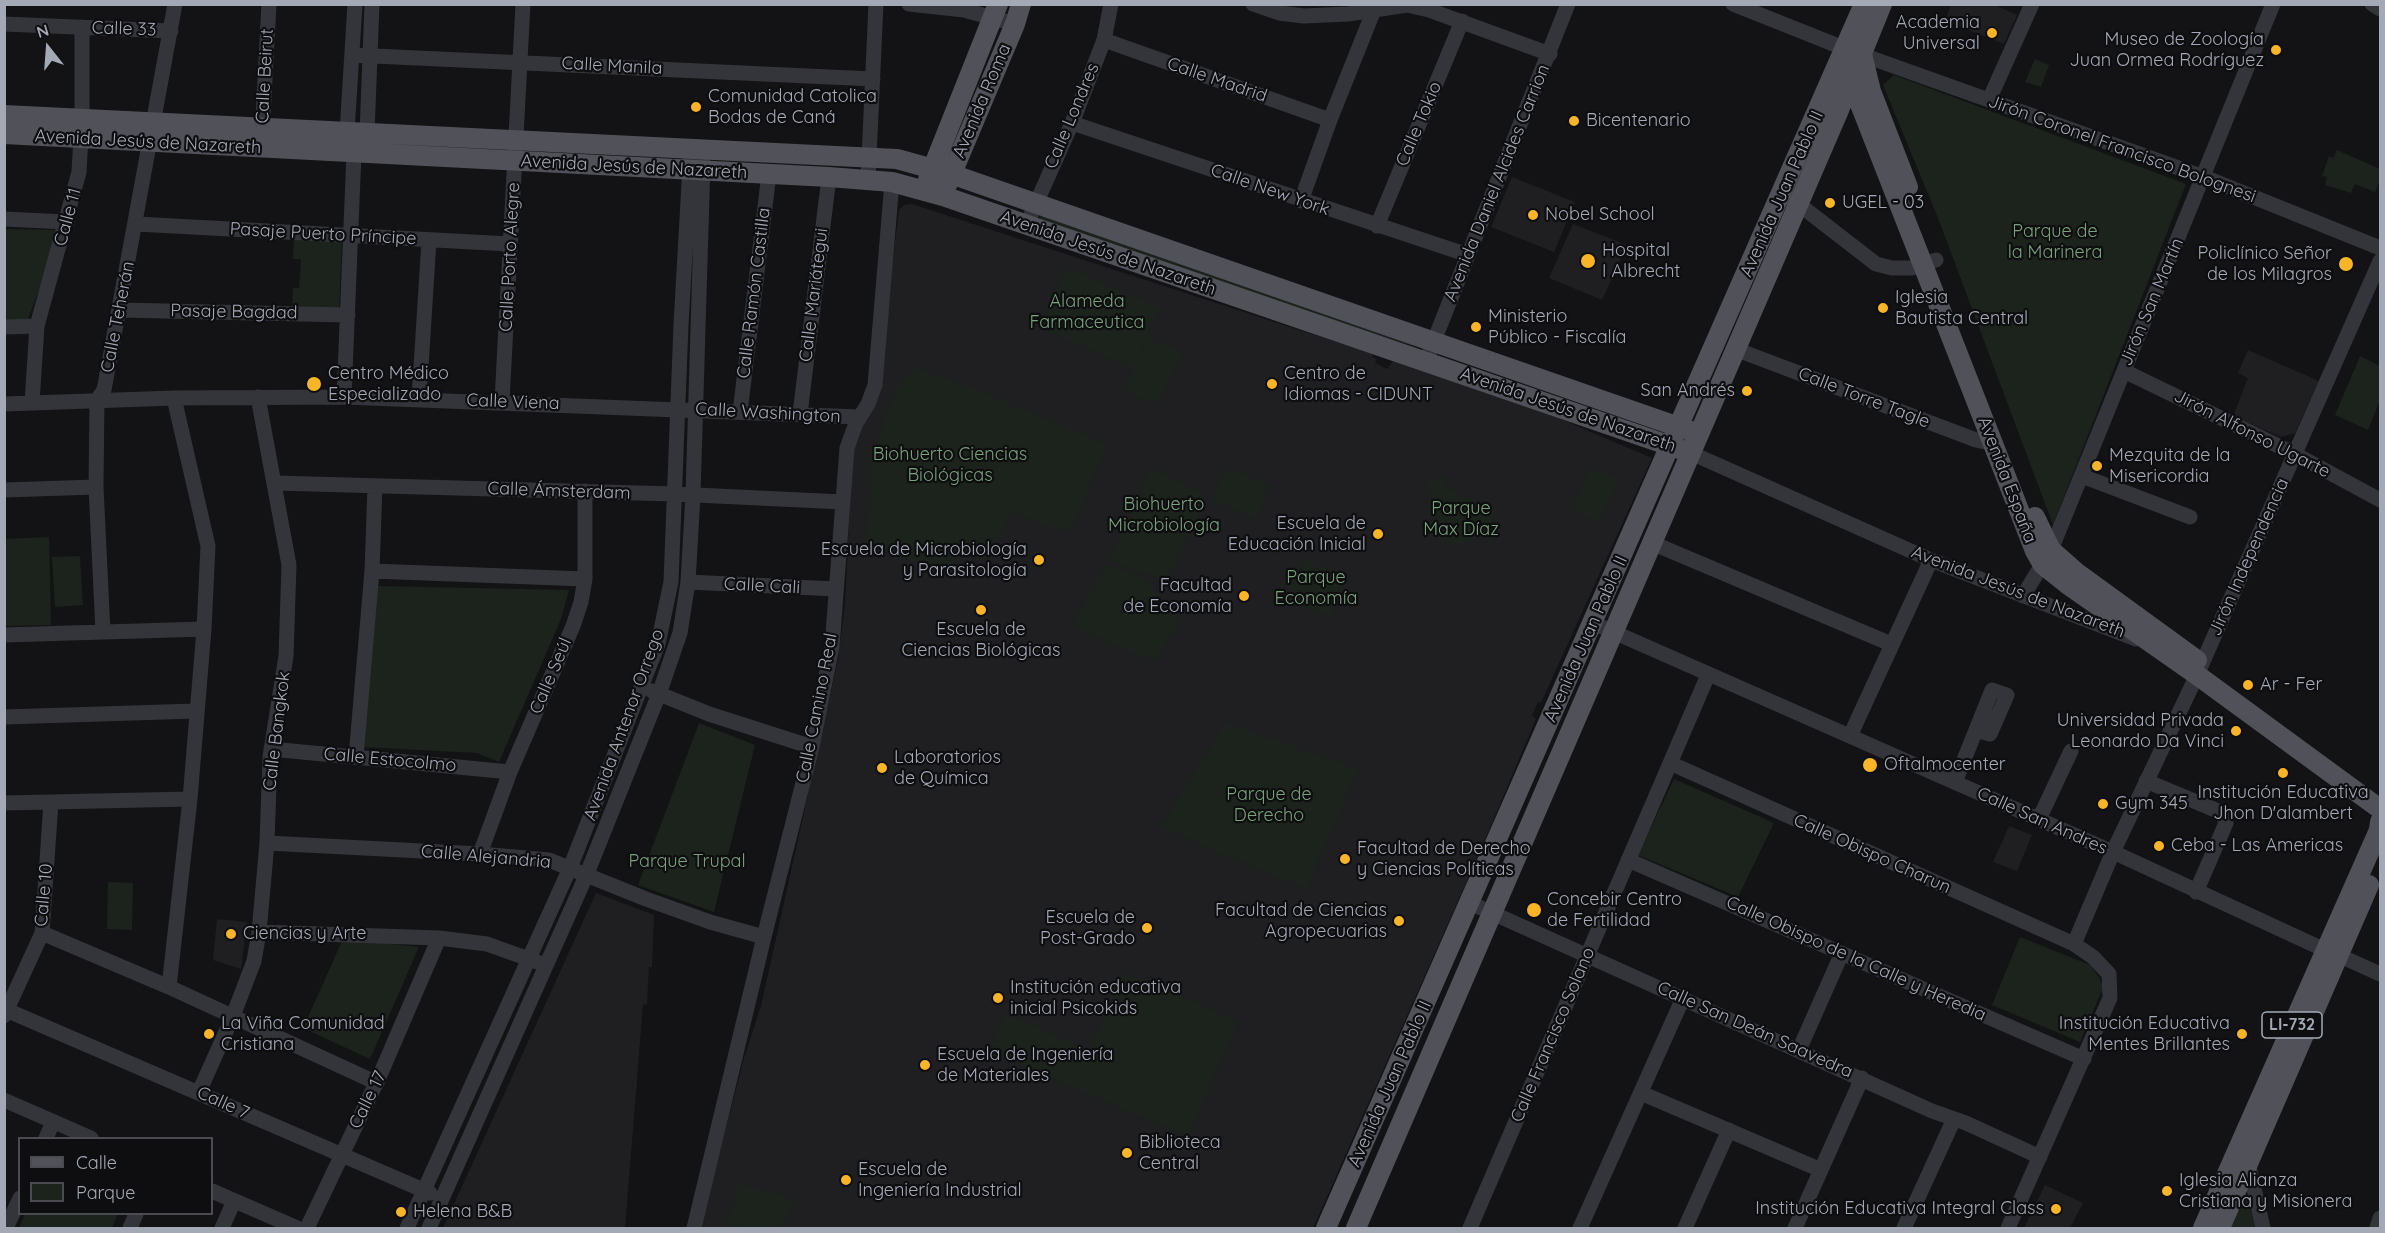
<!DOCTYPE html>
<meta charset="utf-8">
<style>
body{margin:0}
#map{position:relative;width:2385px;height:1233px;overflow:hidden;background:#131315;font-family:Quicksand,sans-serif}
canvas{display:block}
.frame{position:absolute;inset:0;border:6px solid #a4a9b6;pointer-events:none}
.legend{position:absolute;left:18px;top:1137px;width:195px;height:78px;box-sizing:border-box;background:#0e0e10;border:2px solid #4a4c52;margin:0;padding:8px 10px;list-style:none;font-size:18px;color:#a4a9b6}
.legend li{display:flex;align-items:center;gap:12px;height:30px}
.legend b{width:30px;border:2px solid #4a4c52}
.north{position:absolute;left:18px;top:18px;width:60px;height:60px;-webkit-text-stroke:4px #0e0e10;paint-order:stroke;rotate:343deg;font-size:16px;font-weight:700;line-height:24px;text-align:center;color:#a4a9b6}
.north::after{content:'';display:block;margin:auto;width:21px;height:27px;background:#a4a9b6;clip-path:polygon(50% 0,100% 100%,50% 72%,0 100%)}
</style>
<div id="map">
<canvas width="2385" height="1233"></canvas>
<div class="frame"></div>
<ul class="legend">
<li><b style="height:8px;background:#505159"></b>Calle</li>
<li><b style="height:16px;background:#1b231c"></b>Parque</li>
</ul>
<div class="north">N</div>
</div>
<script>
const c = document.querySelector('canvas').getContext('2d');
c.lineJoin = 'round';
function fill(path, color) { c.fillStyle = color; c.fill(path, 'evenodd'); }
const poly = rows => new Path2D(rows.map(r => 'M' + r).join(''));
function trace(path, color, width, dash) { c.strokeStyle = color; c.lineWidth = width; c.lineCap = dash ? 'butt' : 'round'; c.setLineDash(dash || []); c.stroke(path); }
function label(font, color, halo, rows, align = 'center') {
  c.font = font + ' Quicksand,sans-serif'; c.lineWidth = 4.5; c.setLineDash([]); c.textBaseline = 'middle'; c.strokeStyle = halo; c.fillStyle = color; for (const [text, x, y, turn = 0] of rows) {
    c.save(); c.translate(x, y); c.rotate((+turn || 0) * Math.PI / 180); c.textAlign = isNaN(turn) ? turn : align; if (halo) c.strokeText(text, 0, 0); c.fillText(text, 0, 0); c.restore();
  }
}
fill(poly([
 [1951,5,1995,5,2017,15,2004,44,1945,21],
 [1512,177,1575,202,1554,252,1491,227],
 [912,204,1373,354,1372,357,1377,359,1375,363,1387,369,1393,361,1556,417,1652,458,1541,703,1538,702,1532,716,1536,719,1481,849,1313,1228,700,1228,744,1058,761,1006,838,660,845,604,853,438,876,397,899,210,904,205],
 [1573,224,1627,245,1602,300,1549,278],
 [2248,350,2319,381,2295,433,2281,437,2233,416,2248,378,2238,373],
 [2009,826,2032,835,2017,871,1993,862],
 [596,893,654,915,652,967,649,967,647,1005,643,1004,625,1228,443,1228],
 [217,919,247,922,241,969,213,960],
 [2045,1185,2083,1203,2070,1228,2024,1228]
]), '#1f1f22');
fill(poly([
 [2035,59,2049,65,2041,87,2025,82],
 [1894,75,2186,184,2053,525,1938,218,1883,85],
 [2337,150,2380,169,2380,179,2375,192,2355,184,2351,193,2325,185,2327,177,2322,176,2329,156,2333,158],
 [1041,215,1416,337,1413,346,1038,225],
 [5,229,61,230,28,319,5,320],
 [294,239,342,241,339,310,292,308,293,288,299,288,301,259,293,259],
 [1067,268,1159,308,1133,367,1041,328],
 [1148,337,1182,352,1157,404,1125,390],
 [2360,356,2380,366,2380,400,2368,430,2335,415],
 [915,368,985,393,1107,445,1070,533,1011,512,985,561,961,552,946,573,867,545,874,450,896,390],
 [1226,467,1269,484,1256,519,1213,500],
 [1151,468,1207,497,1167,581,1110,560],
 [1591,468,1618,479,1600,521,1573,509],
 [1440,475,1447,478,1443,488,1495,509,1489,547,1486,536,1451,546,1442,537,1428,485,1429,478,1438,482],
 [49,537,51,625,5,626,5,539],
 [80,556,83,605,55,607,52,557],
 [1304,559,1346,578,1331,617,1285,598],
 [1106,564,1146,578,1161,600,1180,620,1155,662,1073,626],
 [377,586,569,590,561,619,499,762,477,753,362,747],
 [699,723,755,745,714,912,638,885],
 [1226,723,1358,769,1306,889,1161,827],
 [1674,779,1774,823,1738,897,1638,855],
 [108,882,133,883,132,930,107,929],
 [2020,937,2090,965,2099,977,2103,988,2080,1042,1992,1005],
 [343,939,419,947,370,1059,303,1028],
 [1124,973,1238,1021,1188,1136,990,1052,1006,1015,1090,1051],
 [740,1184,796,1200,781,1228,741,1228,727,1224],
 [2247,1194,2255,1228,2230,1228,2244,1195],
 [25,1214,118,1214,112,1228,19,1228]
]), '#1b231c');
trace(poly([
 [909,4,964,10,1015,24],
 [1253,4,1279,13,1304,16,1348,14,1407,5,1429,10,1550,54],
 [1733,4,1846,49,2204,177,2380,248],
 [2372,4,2380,9],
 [4,24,171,31],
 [1104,40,1330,120],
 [352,55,873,79],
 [1989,100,2032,4],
 [1072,123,1468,255],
 [262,136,269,4],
 [362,140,367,133,372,4],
 [868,179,876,4],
 [1783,192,1876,264,1892,268,1912,268,1936,260],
 [1301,201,1330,120,1374,10],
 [4,219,67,222],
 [136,224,510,244],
 [1026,226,1072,123,1104,40,1111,4],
 [1377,226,1462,21],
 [119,310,348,315],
 [4,327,37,326],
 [1735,349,1976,440,1994,444],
 [1426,361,1568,4],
 [2124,371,2295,454,2380,500],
 [344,397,354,153,347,132,355,4],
 [419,399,429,240],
 [502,401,523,4],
 [32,403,37,326,79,172,82,119,82,27],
 [4,404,174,398,344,397,859,417],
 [740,412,769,174],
 [800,414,829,177],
 [1691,453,1931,560,2136,639],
 [2082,476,2190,517],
 [275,483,675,494,843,502],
 [4,490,96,487],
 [1652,543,1891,644],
 [372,571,585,579],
 [688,582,836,589],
 [2023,596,2051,550,2273,4],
 [1593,623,2113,852,2325,950],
 [103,632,96,487,97,400,104,390,175,4],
 [4,635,204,629],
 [652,691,709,714,812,747],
 [4,717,196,711],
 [1850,736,1931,560],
 [271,749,510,772],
 [356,757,372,571,375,486],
 [1670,763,2074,944,2093,957,2109,974,2110,998,2008,1228],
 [2146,781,2218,811,2223,816,2226,823,2196,892],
 [1955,782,1976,730,1992,690,2007,695,1990,734,1976,730],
 [4,803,190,799],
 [2039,819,2071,751],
 [267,843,480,854,549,860,646,899,710,922,764,937],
 [480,854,510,772,573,626,581,602,585,579,585,491],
 [1628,860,2084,1059],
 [1470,903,1932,1111,1966,1123,2040,1157],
 [259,932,439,938,487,944,540,963],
 [42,933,169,987,377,1083],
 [2074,944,2113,852,2197,675,2380,261],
 [2338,955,2380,974],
 [169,987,190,799,204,629,208,546,174,398],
 [4,1009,430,1193],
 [4,1016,42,933,51,802],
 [1799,1050,1842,953],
 [199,1092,233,1016,254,961,259,932,267,843,270,757,286,656,289,565,258,397],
 [1641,1093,1821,1170],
 [4,1100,91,1138],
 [46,1138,53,1122],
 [2248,1162,2263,1228],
 [212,1191,297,1228],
 [6,1228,20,1198],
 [130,1228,136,1214],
 [222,1228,234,1201],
 [307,1228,380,1075,439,938],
 [407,1228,570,868,658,644,671,582,681,325,691,148],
 [429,1228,586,876,659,694,680,633,688,582,693,495,703,162],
 [694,1228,764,937,812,747,832,647,847,448,856,423,868,404,875,385,892,182],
 [1470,1228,1708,675],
 [1580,1228,1683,998],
 [1685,1228,1729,1130],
 [1795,1228,1862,1078],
 [1904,1228,1954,1119],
 [2377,1228,2380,1218]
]), '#34353a', 15);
trace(poly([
 [1862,54,1871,91,1908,187],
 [1851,73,1860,104,2035,551,2043,565,2067,584,2197,675,2380,809],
 [4,115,897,159,951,174,1699,434],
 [4,134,829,177,892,182,943,196,1691,453],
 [928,180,998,4],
 [947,185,1015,24,1021,4],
 [2035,517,2051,550,2076,572,2197,660],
 [1326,1228,1864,4],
 [1356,1228,1839,110,1882,4],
 [2203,1228,2379,830,2380,822],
 [2220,1228,2369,885]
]), '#505159', 20);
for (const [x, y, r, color] of [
 [1992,33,6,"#f9b527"],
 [2276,50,6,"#f9b527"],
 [696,107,6,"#f9b527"],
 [1574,121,6,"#f9b527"],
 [1830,203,6,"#f9b527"],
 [1533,215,6,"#f9b527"],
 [1588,261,8,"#f9b527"],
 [2346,264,8,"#f9b527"],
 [1883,308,6,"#f9b527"],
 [1476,327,6,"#f9b527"],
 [314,384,8,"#f9b527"],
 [1272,384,6,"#f9b527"],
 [1747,391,6,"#f9b527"],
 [2097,466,6,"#f9b527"],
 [1378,534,6,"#f9b527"],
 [1039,560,6,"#f9b527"],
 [1244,596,6,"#f9b527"],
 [981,610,6,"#f9b527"],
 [2248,685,6,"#f9b527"],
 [2236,731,6,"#f9b527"],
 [1870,765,8,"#f9b527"],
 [882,768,6,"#f9b527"],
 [2283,773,6,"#f9b527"],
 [2103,804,6,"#f9b527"],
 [2159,846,6,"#f9b527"],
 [1345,859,6,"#f9b527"],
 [1534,910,8,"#f9b527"],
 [1399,921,6,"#f9b527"],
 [1147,928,6,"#f9b527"],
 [231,934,6,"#f9b527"],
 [998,998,6,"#f9b527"],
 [209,1034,6,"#f9b527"],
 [2242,1034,6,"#f9b527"],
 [925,1065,6,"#f9b527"],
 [1127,1153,6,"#f9b527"],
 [846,1180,6,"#f9b527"],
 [2167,1191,6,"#f9b527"],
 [2056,1209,6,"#f9b527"],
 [401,1212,6,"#f9b527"]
]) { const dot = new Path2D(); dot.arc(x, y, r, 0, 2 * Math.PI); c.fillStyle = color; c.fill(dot); trace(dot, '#0e0e10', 2); }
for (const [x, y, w] of [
 [2292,1025,60]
]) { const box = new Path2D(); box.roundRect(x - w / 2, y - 13, w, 26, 4.5); c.fillStyle = '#0e0e10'; c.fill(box); trace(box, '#a4a9b6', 1.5); }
label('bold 16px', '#a4a9b6', null, [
 ["LI-732",2292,1025]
]);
label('18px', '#a4a9b6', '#0e0e10', [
 ["Academia",1980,23,"right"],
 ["Universal",1980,44,"right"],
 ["Museo de Zoología",2264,40,"right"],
 ["Juan Ormea Rodríguez",2264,61,"right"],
 ["Comunidad Catolica",708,97],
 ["Bodas de Caná",708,118],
 ["Bicentenario",1586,121],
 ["UGEL - 03",1842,203],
 ["Nobel School",1545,215],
 ["Hospital",1602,251],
 ["I Albrecht",1602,272],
 ["Policlínico Señor",2332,254,"right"],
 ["de los Milagros",2332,275,"right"],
 ["Iglesia",1895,298],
 ["Bautista Central",1895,319],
 ["Ministerio",1488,317],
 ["Público - Fiscalía",1488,338],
 ["Centro Médico",328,374],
 ["Especializado",328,395],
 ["Centro de",1284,374],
 ["Idiomas - CIDUNT",1284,395],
 ["San Andrés",1735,391,"right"],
 ["Mezquita de la",2109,456],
 ["Misericordia",2109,477],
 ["Escuela de",1366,524,"right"],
 ["Educación Inicial",1366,545,"right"],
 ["Escuela de Microbiología",1027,550,"right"],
 ["y Parasitología",1027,571,"right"],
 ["Facultad",1232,586,"right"],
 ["de Economía",1232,607,"right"],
 ["Escuela de",981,630,"center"],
 ["Ciencias Biológicas",981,651,"center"],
 ["Ar - Fer",2260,685],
 ["Universidad Privada",2224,721,"right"],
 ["Leonardo Da Vinci",2224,742,"right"],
 ["Laboratorios",894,758],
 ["de Química",894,779],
 ["Oftalmocenter",1884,765],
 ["Institución Educativa",2283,793,"center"],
 ["Jhon D'alambert",2283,814,"center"],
 ["Gym 345",2115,804],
 ["Ceba - Las Americas",2171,846],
 ["Facultad de Derecho",1357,849],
 ["y Ciencias Políticas",1357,870],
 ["Concebir Centro",1547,900],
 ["de Fertilidad",1547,921],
 ["Facultad de Ciencias",1387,911,"right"],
 ["Agropecuarias",1387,932,"right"],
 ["Escuela de",1135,918,"right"],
 ["Post-Grado",1135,939,"right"],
 ["Ciencias y Arte",243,934],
 ["Institución educativa",1010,988],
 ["inicial Psicokids",1010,1009],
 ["La Viña Comunidad",221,1024],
 ["Cristiana",221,1045],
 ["Institución Educativa",2230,1024,"right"],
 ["Mentes Brillantes",2230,1045,"right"],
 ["Escuela de Ingeniería",937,1055],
 ["de Materiales",937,1076],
 ["Biblioteca",1139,1143],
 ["Central",1139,1164],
 ["Escuela de",858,1170],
 ["Ingeniería Industrial",858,1191],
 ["Iglesia Alianza",2179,1181],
 ["Cristiana y Misionera",2179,1202],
 ["Institución Educativa Integral Class",2044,1209,"right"],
 ["Helena B&B",413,1212]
], 'left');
label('18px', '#a4a9b6', '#0e0e10', [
 ["Calle 33",124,29,2],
 ["Calle Manila",612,66,3],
 ["Calle Beirut",265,76,-87],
 ["Calle Madrid",1217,80,19],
 ["Avenida Roma",982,101,-67],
 ["Calle Londres",1072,116,-67],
 ["Calle Tokio",1419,124,-67],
 ["Avenida Jesús de Nazareth",148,142,3],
 ["Jirón Coronel Francisco Bolognesi",2122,149,20],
 ["Avenida Jesús de Nazareth",634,167,3],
 ["Avenida Daniel Alcides Carrion",1497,183,-68],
 ["Calle New York",1270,190,19],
 ["Avenida Juan Pablo II",1782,194,-66],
 ["Calle 11",68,217,-75],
 ["Pasaje Puerto Príncipe",323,234,3],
 ["Avenida Jesús de Nazareth",1108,253,19],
 ["Calle Porto Alegre",510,257,-87],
 ["Calle Ramón Castilla",754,293,-83],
 ["Calle Mariátegui",814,295,-83],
 ["Jirón San Martín",2152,302,-67],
 ["Pasaje Bagdad",234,312,1],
 ["Calle Teherán",118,317,-79],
 ["Calle Torre Tagle",1864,398,21],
 ["Calle Viena",513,402,2],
 ["Avenida Jesús de Nazareth",1568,410,19],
 ["Calle Washington",768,413,3],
 ["Jirón Alfonso Ugarte",2252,434,27],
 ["Avenida España",2007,480,69],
 ["Calle Ámsterdam",559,491,2],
 ["Jirón Independencia",2249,557,-66],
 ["Calle Cali",762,586,3],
 ["Avenida Jesús de Nazareth",2018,592,21],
 ["Avenida Juan Pablo II",1586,639,-66],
 ["Calle Seúl",551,676,-67],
 ["Calle Camino Real",817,708,-79],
 ["Avenida Antenor Orrego",624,725,-70],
 ["Calle Bangkok",277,731,-83],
 ["Calle Estocolmo",390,760,5],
 ["Calle San Andres",2042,821,24],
 ["Calle Obispo Charun",1872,854,24],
 ["Calle Alejandria",486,857,5],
 ["Calle 10",44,895,-85],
 ["Calle Obispo de la Calle y Heredia",1856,959,24],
 ["Calle San Deán Saavedra",1755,1030,24],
 ["Calle Francisco Solano",1553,1035,-67],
 ["Avenida Juan Pablo II",1390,1084,-66],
 ["Calle 17",368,1100,-64],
 ["Calle 7",223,1103,24]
]);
label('18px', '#7aa27d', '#0e0e10', [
 ["Parque de",2055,232],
 ["la Marinera",2055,253],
 ["Alameda",1087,302],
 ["Farmaceutica",1087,323],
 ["Biohuerto Ciencias",950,455],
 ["Biológicas",950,476],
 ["Biohuerto",1164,505],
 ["Microbiología",1164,526],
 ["Parque",1461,509],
 ["Max Díaz",1461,530],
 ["Parque",1316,578],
 ["Economía",1316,599],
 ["Parque de",1269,795],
 ["Derecho",1269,816],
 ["Parque Trupal",687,862]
]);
</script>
